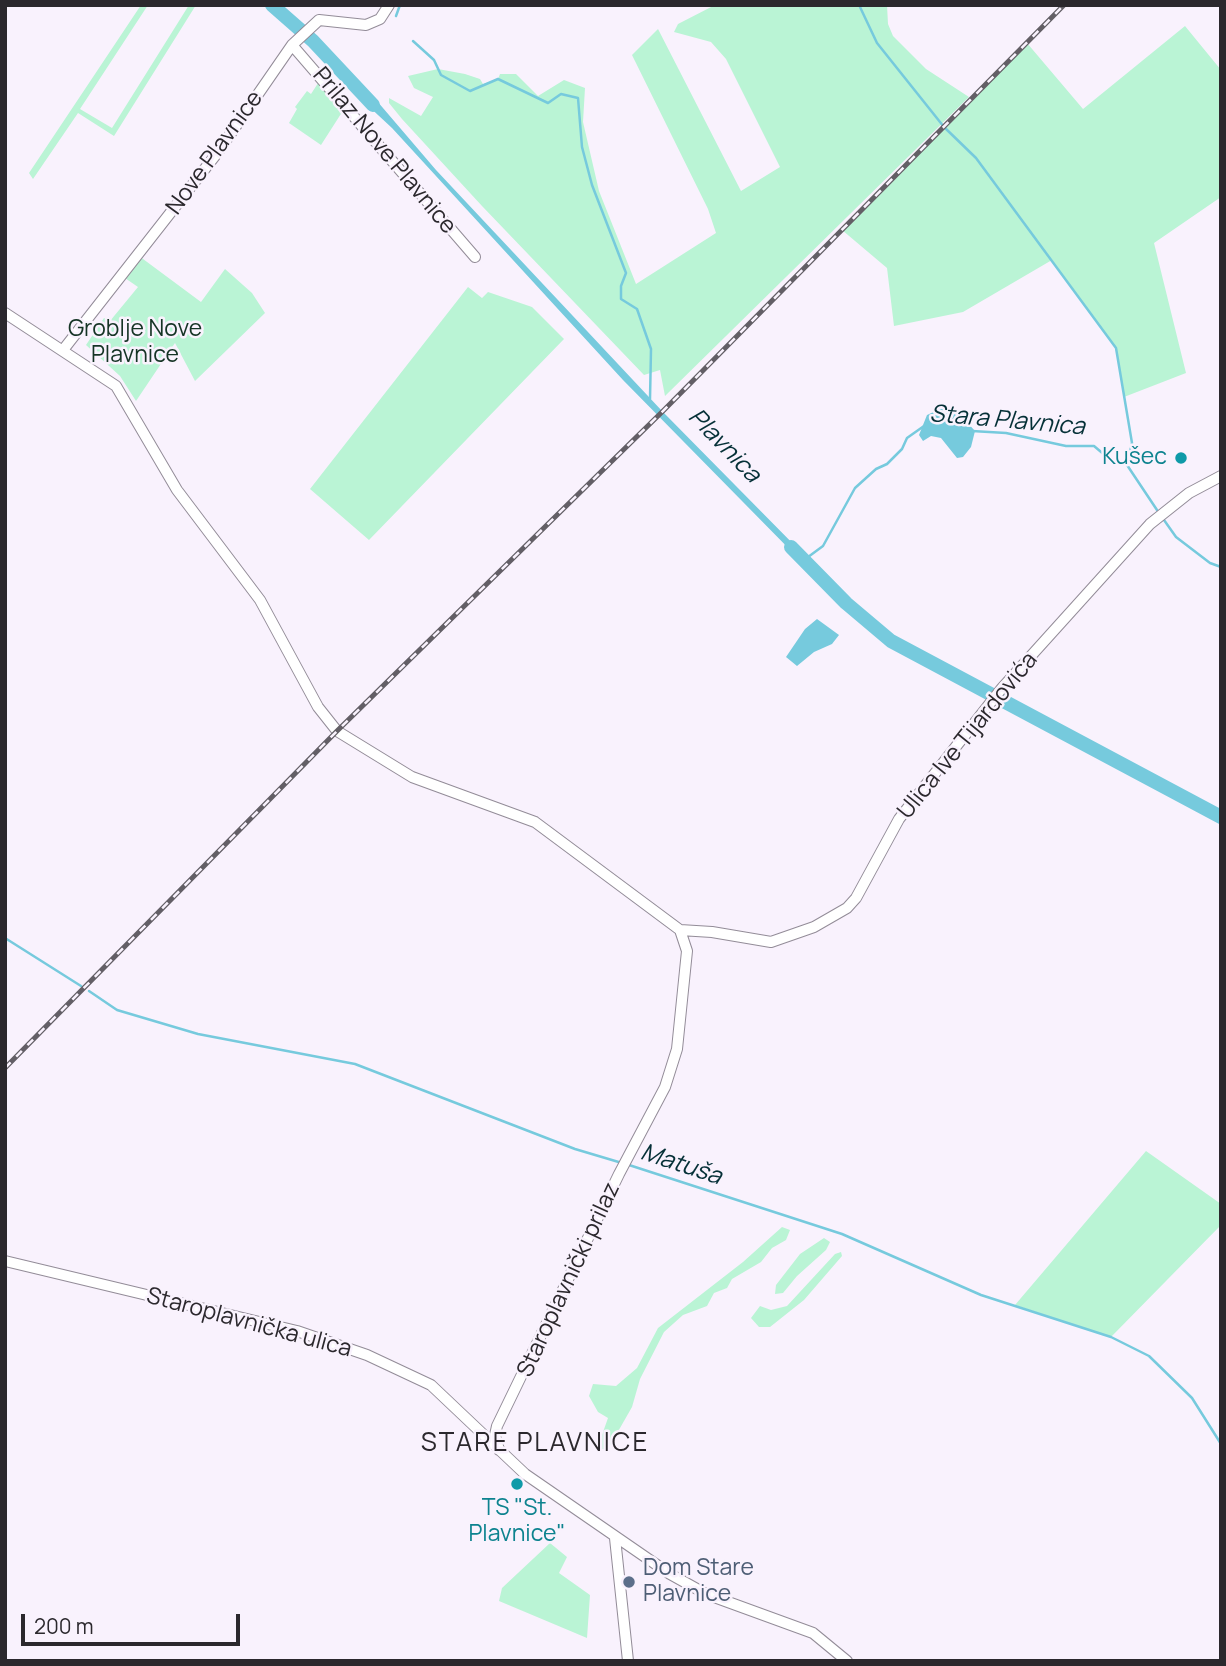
<!DOCTYPE html>
<meta charset="utf-8">
<style>
body{margin:0}
#map{position:relative;width:1226px;height:1666px;overflow:hidden;background:#f9f2fd;font-family:Manrope,sans-serif}
canvas{display:block}
.frame{position:absolute;inset:0;border:7px solid #2b282d;pointer-events:none}
.scale{position:absolute;left:21px;top:1614px;width:219px;height:32px;box-sizing:border-box;border:4px solid #2b282d;border-top:0;padding-left:9px;font-size:21px;line-height:24px;white-space:nowrap;color:#2b282d;-webkit-text-stroke:5px #f9f2fd;paint-order:stroke}
</style>
<div id="map">
<canvas width="1226" height="1666"></canvas>
<div class="frame"></div>
<div class="scale">200 m</div>
</div>
<script>
const c = document.querySelector('canvas').getContext('2d');
c.lineJoin = 'round';
function fill(path, color) { c.fillStyle = color; c.fill(path, 'evenodd'); }
const poly = rows => new Path2D(rows.map(r => 'M' + r).join(''));
function trace(path, color, width, dash) { c.strokeStyle = color; c.lineWidth = width; c.lineCap = dash ? 'butt' : 'round'; c.setLineDash(dash || []); c.stroke(path); }
function label(font, color, halo, rows, align = 'center') {
  c.font = font + ' Manrope,sans-serif'; c.lineWidth = 5; c.setLineDash([]); c.textBaseline = 'middle'; c.strokeStyle = halo; c.fillStyle = color; for (const [text, x, y, turn = 0] of rows) {
    c.save(); c.translate(x, y); c.rotate((+turn || 0) * Math.PI / 180); c.textAlign = isNaN(turn) ? turn : align; if (halo) c.strokeText(text, 0, 0); c.fillText(text, 0, 0); c.restore();
  }
}
fill(poly([
 [141,5,148,5,80,109,112,128,189,5,196,5,114,136,78,113,33,179,29,173],
 [715,5,887,5,888,24,893,36,926,69,969,97,665,396,660,370,644,375,482,206,402,119,389,103,389,98,421,116,433,97,414,88,408,76,438,69,465,74,480,79,483,84,498,79,500,74,516,74,538,96,564,80,585,88,583,122,599,191,636,284,716,233,708,209,632,55,658,29,741,191,780,167,726,59,711,42,674,32,678,24],
 [1185,26,1221,70,1221,197,1154,243,1186,373,1124,397,1116,348,1052,260,963,312,894,326,887,268,842,230,1027,43,1083,109],
 [322,77,346,106,321,145,289,123,297,109,295,107,307,91,311,94],
 [139,256,201,302,225,269,252,293,265,313,195,381,175,343,136,401,120,376,86,345,104,318,110,321,138,287,122,276],
 [468,287,482,298,488,292,532,307,564,339,369,540,310,489],
 [1146,1151,1221,1204,1221,1225,1111,1337,1015,1305],
 [782,1227,790,1230,786,1240,772,1248,761,1262,732,1279,727,1288,714,1293,707,1306,683,1315,664,1332,640,1379,632,1407,608,1449,597,1449,608,1418,598,1412,589,1396,593,1384,616,1386,637,1368,658,1328,743,1262],
 [824,1238,830,1242,826,1250,797,1276,783,1293,775,1294,776,1285,800,1254],
 [841,1252,842,1256,804,1300,770,1327,759,1327,751,1318,760,1306,771,1310,787,1306,835,1254],
 [550,1543,567,1557,559,1573,590,1595,587,1638,499,1601,502,1588]
]), '#baf4d5');
fill(poly([
 [362,92,377,101,436,170,663,412,807,558,802,562,623,380,392,128,364,102,360,97],
 [954,408,975,431,971,447,963,457,957,458,941,438,931,436,923,441,919,435,927,415,940,409],
 [817,619,839,635,832,644,814,652,797,666,786,657,805,629]
]), '#76cadd');
trace(poly([
 [860,7,877,43,944,127,976,158,1116,348,1132,443,1127,465],
 [396,16,400,5],
 [413,41,434,60,441,75,470,91,498,79,548,103,561,94,578,98,582,147,592,185,626,273,621,286,621,299,637,309,651,349,650,399],
 [972,431,1006,433,1066,446,1094,446,1107,457,1127,465,1157,510],
 [1164,520,1176,537,1210,563,1221,567],
 [804,560,823,546,855,488,876,469,887,464,902,449,907,438,924,426],
 [5,938,81,986],
 [89,991,117,1010,198,1034,355,1064,575,1149,622,1163],
 [629,1165,842,1234,981,1295,1111,1337,1149,1356,1192,1398,1221,1444]
]), '#76cadd', 2.5);
trace(poly([
 [272,5,313,41,373,105],
 [791,547,846,603,891,641,1221,817]
]), '#76cadd', 14);
const minor = poly([
 [292,45,475,257],
 [5,313,116,386,177,490,260,600,318,707,337,731,412,777,535,822,680,930,687,951,677,1049,665,1087,619,1174,497,1426,495,1435,499,1450],
 [63,350,218,152,292,45,319,20,366,25,380,19,389,5],
 [680,930,712,932,771,942,814,927,847,908,856,898,899,819,1002,688,1150,524,1189,493,1221,476],
 [5,1261,297,1331,367,1355,431,1385,525,1474,670,1574,706,1594,813,1633,847,1661],
 [615,1538,628,1661]
]);
trace(minor, '#938c98', 12);
trace(minor, '#fff', 10);
const rail = poly([
 [5,1068,337,731,664,410,1064,5]
]);
trace(rail, '#635f66', 5);
trace(rail, '#f9f2fd', 2.5, [8]);
for (const [x, y, r, color] of [
 [1181,458,7,"#0f9aa8"],
 [517,1484,7,"#0f9aa8"],
 [629,1582,7,"#5c6f8a"]
]) { const dot = new Path2D(); dot.arc(x, y, r, 0, 2 * Math.PI); c.fillStyle = color; c.fill(dot); trace(dot, '#f9f2fd', 2.5); }
label('23px', '#2b282d', '#f9f2fd', [
 ["Prilaz Nove Plavnice",384,151,50],
 ["Nove Plavnice",215,153,-54],
 ["Ulica Ive Tijardovića",968,736,-51],
 ["Staroplavnički prilaz",569,1280,-65],
 ["Staroplavnička ulica",249,1323,15]
]);
label('23px', '#153425', '#f9f2fd', [
 ["Groblje Nove",135,330],
 ["Plavnice",135,356]
]);
label('23px', '#0d838f', '#f9f2fd', [
 ["Kušec",1167,458],
 ["TS \"St.",517,1509,"center"],
 ["Plavnice\"",517,1535,"center"]
], 'right');
label('23px', '#4e5e75', '#f9f2fd', [
 ["Dom Stare",643,1569],
 ["Plavnice",643,1595]
], 'left');
label('italic 24px', '#053037', '#f9f2fd', [
 ["Stara Plavnica",1007,421,5],
 ["Plavnica",724,446,46],
 ["Matuša",681,1165,18]
]);
c.letterSpacing = '2px';
label('26px', '#2b282d', '#f9f2fd', [
 ["STARE PLAVNICE",535,1444]
]);
c.letterSpacing = '0px';
</script>
